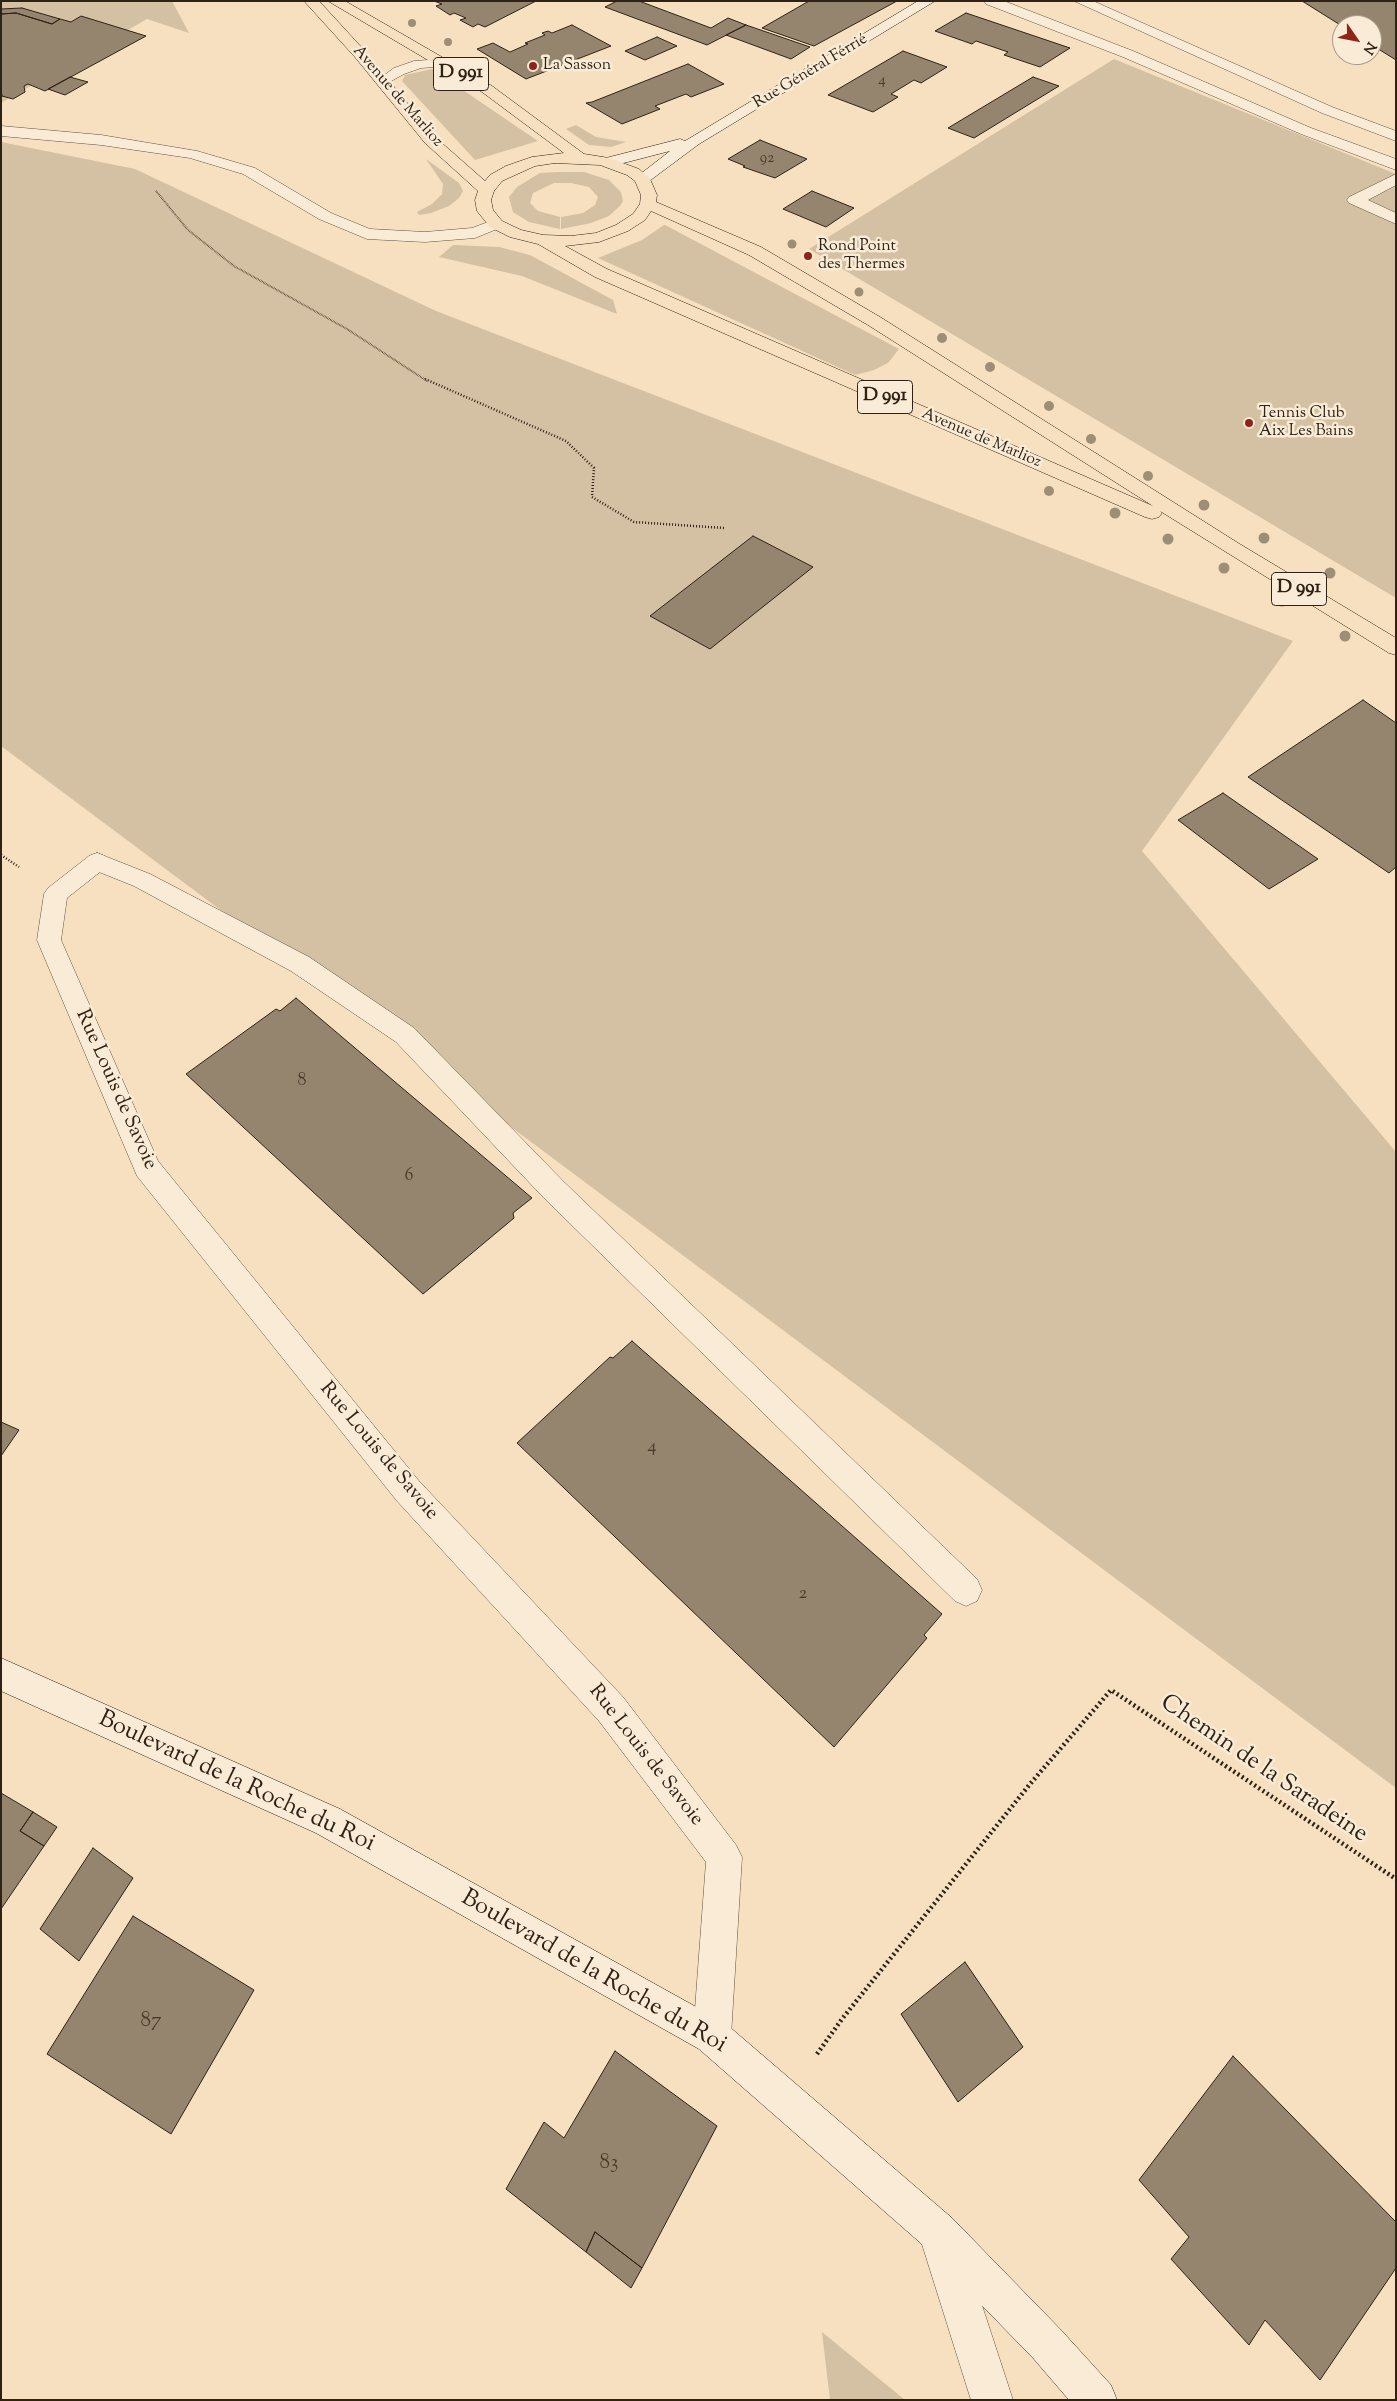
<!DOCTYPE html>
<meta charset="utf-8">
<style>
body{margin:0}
#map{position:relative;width:1397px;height:2401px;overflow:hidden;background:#f6e0bf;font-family:"Sorts Mill Goudy",serif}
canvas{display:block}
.frame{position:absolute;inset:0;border:2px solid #2e2217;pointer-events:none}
.north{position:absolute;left:1332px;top:15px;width:50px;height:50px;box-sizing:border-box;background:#f9ebd5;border:1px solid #a89b89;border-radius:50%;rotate:123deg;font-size:14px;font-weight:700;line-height:20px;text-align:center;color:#2e2217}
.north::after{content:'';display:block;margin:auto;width:18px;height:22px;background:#8f2418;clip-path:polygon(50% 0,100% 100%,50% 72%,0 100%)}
</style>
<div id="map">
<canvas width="1397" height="2401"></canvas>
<div class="frame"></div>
<div class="north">N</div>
</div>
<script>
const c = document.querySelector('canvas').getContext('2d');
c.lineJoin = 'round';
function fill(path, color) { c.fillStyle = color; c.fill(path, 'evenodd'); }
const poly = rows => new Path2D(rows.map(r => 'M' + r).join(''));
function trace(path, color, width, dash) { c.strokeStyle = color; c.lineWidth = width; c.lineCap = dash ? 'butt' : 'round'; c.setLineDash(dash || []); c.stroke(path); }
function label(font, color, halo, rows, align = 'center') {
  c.font = font + ' "Sorts Mill Goudy",serif'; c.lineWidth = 5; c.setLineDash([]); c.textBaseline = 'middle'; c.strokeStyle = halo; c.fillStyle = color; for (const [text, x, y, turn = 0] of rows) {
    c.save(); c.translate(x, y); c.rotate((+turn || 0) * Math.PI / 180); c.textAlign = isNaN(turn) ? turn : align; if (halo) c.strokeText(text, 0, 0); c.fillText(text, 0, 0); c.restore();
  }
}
fill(poly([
 [1,1,172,1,189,33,147,19,1,103],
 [1114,59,1396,174,1396,598,809,249],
 [432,69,538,141,475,160,402,81,405,75],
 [576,125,596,137,626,142,611,147,589,145,566,129],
 [1,142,135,169,436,311,1293,641,1142,851,1396,1152,1396,1788,1,746],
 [426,159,459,183,463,191,459,198,449,206,431,213,419,215,417,212,432,204,442,194,443,184],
 [558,172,584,172,609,180,621,192,623,201,620,206,609,216,591,223,561,229,561,217,583,213,595,205,598,197,589,187,571,183,554,183,533,193,530,203,538,211,560,217,560,229,529,222,513,212,509,197,517,187,540,173],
 [664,225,665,225,899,349,888,363,874,370,855,375,598,258,642,240],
 [453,245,499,247,530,255,613,300,617,314,522,276,439,257],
 [822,2332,905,2400,830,2400]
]), '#d4c0a2');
const building = poly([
 [434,1,536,1,485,27,478,24,473,27,460,20,466,18,454,13,450,15,436,6,442,4,434,1],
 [617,1,639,1,711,28,728,18,746,25,707,45,605,7,617,1],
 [809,1,897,1,814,46,762,28,809,1],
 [1302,1,1396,1,1396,60,1372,45,1372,25,1342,26,1302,1],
 [22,8,60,19,52,24,16,13,1,14,1,9,22,8],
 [16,13,52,24,60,19,71,22,81,16,146,36,45,91,28,84,24,86,25,92,13,99,2,96,1,89,1,14,16,13],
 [966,13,1070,48,1040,67,1004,55,1008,52,976,41,972,44,935,31,966,13],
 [572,25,611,46,526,79,477,49,493,43,510,52,528,44,525,43,545,35,542,33,548,31,552,33,572,25],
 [746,25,810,47,791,59,726,35,746,25],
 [657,37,677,46,645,60,625,51,657,37],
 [903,51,947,67,921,83,914,80,891,94,898,97,873,112,828,95,903,51],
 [688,64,724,84,691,97,686,94,655,106,660,109,622,124,586,103,592,102,688,64],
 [70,77,88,82,65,95,48,89,70,77],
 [1033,77,1059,86,974,138,948,128,1033,77],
 [760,140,807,159,775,178,743,167,745,166,728,159,760,140],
 [812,191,854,208,826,227,783,209,812,191],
 [753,536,813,567,710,649,650,616,753,536],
 [1363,700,1396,723,1396,867,1389,873,1248,777,1363,700],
 [1223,793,1318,859,1269,889,1178,820,1223,793],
 [296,998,532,1198,513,1213,514,1218,423,1294,186,1074,276,1009,280,1011,296,998],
 [632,1341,942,1614,924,1635,927,1638,834,1747,517,1443,610,1357,613,1358,632,1341],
 [1,1422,19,1430,1,1456,1,1422],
 [1,1793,33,1812,20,1831,44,1846,1,1909,1,1793],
 [33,1812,57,1827,44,1846,20,1831,33,1812],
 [93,1848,133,1878,79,1961,40,1929,93,1848],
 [133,1916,254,1990,171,2134,47,2054,133,1916],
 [965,1962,1023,2047,958,2102,901,2014,965,1962],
 [615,2051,717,2126,642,2268,595,2232,586,2252,506,2189,544,2122,564,2138,615,2051],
 [1233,2056,1396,2222,1396,2268,1320,2380,1265,2320,1249,2345,1171,2259,1189,2237,1139,2180,1233,2056],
 [595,2232,642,2268,631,2288,586,2252,595,2232]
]);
fill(building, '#96856e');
trace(building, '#2e2217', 1);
const lane = poly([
 [1074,1,1093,1,1332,107,1396,131,1396,141,1322,113,1074,1],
 [443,59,450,63,448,66,421,68,404,74,382,86,375,82,394,68,414,61,443,59],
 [1,126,101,135,197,151,255,168,331,213,370,229,425,232,472,228,496,219,502,221,504,224,502,227,475,238,425,242,367,239,319,219,243,174,190,158,101,145,1,136,1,126],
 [97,853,150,874,309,957,414,1028,564,1182,977,1579,982,1590,977,1601,966,1606,955,1601,544,1198,396,1042,291,971,134,886,89,868,85,862,89,856,97,853]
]);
const street = poly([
 [984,1,1004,1,1133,51,1311,128,1396,159,1396,170,1301,134,1123,57,986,4,984,1],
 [1396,174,1396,185,1368,200,1396,213,1396,224,1349,203,1347,200,1349,197,1396,174],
 [97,853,105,856,109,862,105,868,67,898,61,940,158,1161,419,1481,623,1697,736,1845,742,1857,731,2036,725,2049,712,2055,699,2049,693,2036,706,1862,599,1721,397,1501,137,1176,37,940,44,894,48,888,89,856,97,853],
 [940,2218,954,2224,960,2238,1013,2400,971,2400,920,2238,926,2224,940,2218]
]);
const secondary = poly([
 [918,1,935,1,699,144,648,182,642,184,636,182,634,179,670,151,608,167,600,162,602,159,680,139,685,141,918,1],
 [1,1658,340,1809,725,2023,952,2218,1061,2330,1111,2385,1117,2400,1069,2400,1033,2358,924,2246,699,2049,316,1833,1,1691,1,1658]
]);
const primary = poly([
 [304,1,319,1,364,50,435,137,485,181,490,175,506,166,532,157,564,153,482,92,328,1,345,1,492,86,584,154,609,158,639,169,650,179,657,195,656,202,761,247,880,317,1238,543,1396,638,1396,655,1389,653,1160,511,1162,513,1159,517,1152,519,1145,517,595,277,538,244,510,237,490,227,477,211,475,200,478,191,425,143,354,56,304,1],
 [555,163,600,165,627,175,635,181,641,195,640,204,633,214,616,225,596,233,571,236,543,235,521,230,502,221,493,210,491,200,494,191,502,181,535,166,555,163],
 [651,211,749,255,868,325,1153,506,607,269,565,246,599,242,628,231,645,220,651,211]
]);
trace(lane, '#605241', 1);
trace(street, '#605241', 1);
trace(secondary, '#2e2217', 1);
trace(primary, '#2e2217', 1);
trace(poly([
 [156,191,188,230,234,266,347,329,427,381]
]), '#2e2217', 2, [0.5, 1]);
trace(poly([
 [425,379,566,441,594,468,592,497,634,522,724,528],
 [1,855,19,867]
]), '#2e2217', 2.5, [1, 2]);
trace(poly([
 [817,2054,842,2019,1030,1784,1111,1690,1396,1879]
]), '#2e2217', 4.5, [2, 3]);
fill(lane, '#f9ebd5');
fill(street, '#f9ebd5');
fill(secondary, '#f9ebd5');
fill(primary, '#f6e0bf');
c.fillStyle = '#9f8e76';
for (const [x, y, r] of [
 [412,23,4],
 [448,42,4],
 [792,244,4.5],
 [822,263,4.5],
 [859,292,4.5],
 [942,338,5],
 [990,367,5],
 [1049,406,5],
 [1091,439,5],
 [1148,476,5],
 [1049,491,5],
 [1204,505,5.5],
 [1115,513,5.5],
 [1264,538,5.5],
 [1168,539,5.5],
 [1224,568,5.5],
 [1330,573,5.5],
 [1282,601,5.5],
 [1345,636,5.5]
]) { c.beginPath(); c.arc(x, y, r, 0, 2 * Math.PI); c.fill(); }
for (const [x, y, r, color] of [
 [533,66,5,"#8f2418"],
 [808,256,5,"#8f2418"],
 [1249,423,5,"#8f2418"]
]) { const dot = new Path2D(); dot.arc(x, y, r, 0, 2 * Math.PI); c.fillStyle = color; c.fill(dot); trace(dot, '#f9ebd5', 2); }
label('15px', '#483b2d', null, [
 ["4",882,81],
 ["92",767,159]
]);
label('16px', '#2e2217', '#f9ebd5', [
 ["La Sasson",543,66],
 ["Rond Point",818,247],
 ["des Thermes",818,265],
 ["Tennis Club",1259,414],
 ["Aix Les Bains",1259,432]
], 'left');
label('16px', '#2e2217', '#f9ebd5', [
 ["Rue Général Férrié",811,72,-31],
 ["Avenue de Marlioz",397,97,49],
 ["Avenue de Marlioz",981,439,23]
]);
label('18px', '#483b2d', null, [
 ["8",302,1082],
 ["6",409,1177],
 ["4",652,1448],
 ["2",803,1595]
]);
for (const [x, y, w] of [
 [461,74,55],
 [885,397,55],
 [1299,589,55]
]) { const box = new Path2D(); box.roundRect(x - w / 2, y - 16.5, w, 33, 4); c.fillStyle = '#f9ebd5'; c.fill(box); trace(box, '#2e2217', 1); }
label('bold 19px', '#2e2217', null, [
 ["D 991",461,74],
 ["D 991",885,397],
 ["D 991",1299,589]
]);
label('20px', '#2e2217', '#f9ebd5', [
 ["Rue Louis de Savoie",115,1090,66],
 ["Rue Louis de Savoie",378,1452,50],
 ["Rue Louis de Savoie",645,1756,52]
]);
label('21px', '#483b2d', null, [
 ["87",151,2022],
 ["83",609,2164]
]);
label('24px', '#2e2217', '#f9ebd5', [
 ["Chemin de la Saradeine",1263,1770,34],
 ["Boulevard de la Roche du Roi",236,1783,25],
 ["Boulevard de la Roche du Roi",593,1973,30]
]);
</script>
